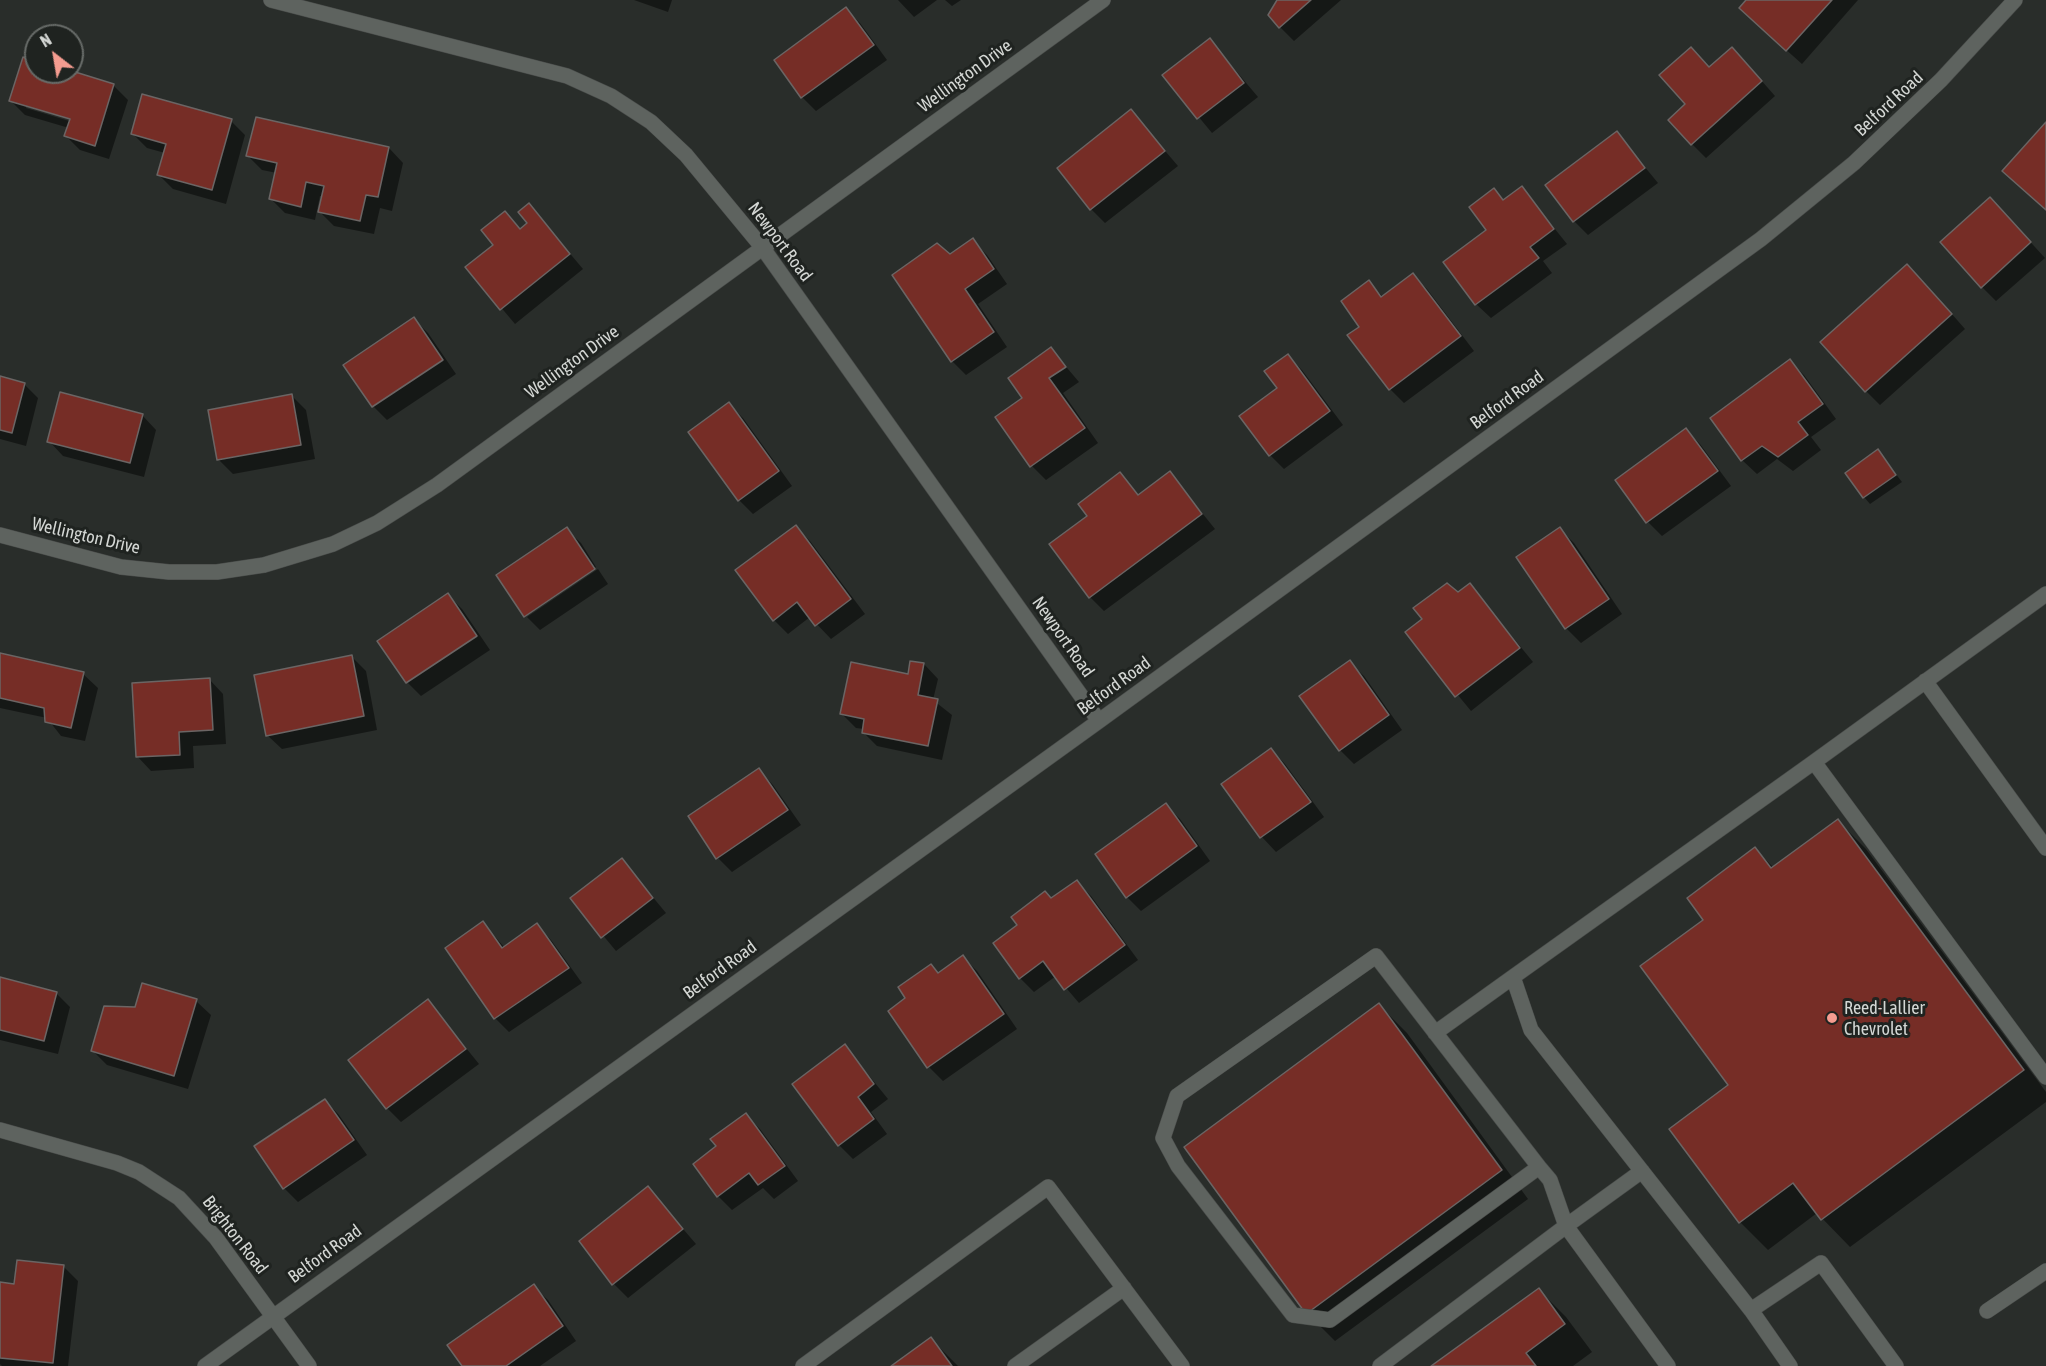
<!DOCTYPE html>
<style>
body{margin:0}
#map{position:relative;width:2046px;height:1366px;overflow:hidden;background:#292d2a;font-family:"Asap Condensed",sans-serif}
canvas{display:block}
.north{position:absolute;left:24px;top:24px;width:60px;height:60px;box-sizing:border-box;background:#1f2320;border:2px solid #676b68;border-radius:50%;rotate:329deg;font-size:16px;font-weight:700;line-height:24px;text-align:center;color:#d4d7d4}
.north::after{content:'';display:block;margin:auto;width:21px;height:27px;background:#f59c90;clip-path:polygon(50% 0,100% 100%,50% 72%,0 100%)}
</style>
<div id="map">
<canvas width="2046" height="1366"></canvas>
<div class="north">N</div>
</div>
<script>
const c = document.querySelector('canvas').getContext('2d');
c.lineJoin = 'round';
function fill(path, color) { c.fillStyle = color; c.fill(path, 'evenodd'); }
const poly = rows => new Path2D(rows.map(r => 'M' + r).join(''));
function trace(path, color, width, dash) { c.strokeStyle = color; c.lineWidth = width; c.lineCap = dash ? 'butt' : 'round'; c.setLineDash(dash || []); c.stroke(path); }
function label(font, color, halo, rows, align = 'center') {
  c.font = font + ' "Asap Condensed",sans-serif'; c.lineWidth = 6; c.setLineDash([]); c.textBaseline = 'middle'; c.strokeStyle = halo; c.fillStyle = color; for (const [text, x, y, turn = 0] of rows) {
    c.save(); c.translate(x, y); c.rotate((+turn || 0) * Math.PI / 180); c.textAlign = isNaN(turn) ? turn : align; if (halo) c.strokeText(text, 0, 0); c.fillText(text, 0, 0); c.restore();
  }
}
fill(poly([
 [634,0,672,0,668,12],
 [898,0,937,0,914,17],
 [945,0,961,0,952,6],
 [1279,0,1341,0,1294,41,1280,27],
 [1748,0,1858,0,1802,64,1755,22],
 [846,9,860,23,887,60,816,111,802,97],
 [1210,40,1258,97,1212,133,1164,75],
 [36,62,36,72,113,85,128,100,109,159,80,150,66,136,69,128,25,115,11,101],
 [26,104,77,120,76,123,26,108],
 [1746,63,1775,96,1706,158,1692,144,1687,105,1710,68],
 [1131,111,1178,166,1105,223,1091,209],
 [231,121,245,135,226,204,173,189,159,175,165,153,147,148,133,134],
 [1617,133,1658,183,1588,235,1574,221],
 [389,148,403,163,392,211,380,208,374,234,334,226,319,211,323,196,320,196,315,220,285,213,271,199,277,173,262,170,248,156],
 [1522,188,1567,244,1543,261,1552,273,1491,318,1476,304,1494,190,1505,201],
 [529,205,583,269,515,324,467,267,495,245,505,213,521,229,529,223],
 [2004,213,2045,258,1996,301,1982,287],
 [972,240,987,255,1007,284,978,304,1007,347,966,375,952,361,950,256],
 [1413,275,1427,289,1474,351,1404,403,1390,389,1362,327,1369,282,1383,297],
 [1922,280,1965,329,1880,405,1866,391],
 [414,319,428,333,456,374,387,420,373,406],
 [1051,349,1079,382,1063,393,1098,443,1046,480,1032,466,1024,398],
 [1288,356,1302,370,1343,425,1284,469,1270,455,1279,388],
 [1790,361,1804,375,1836,419,1811,437,1821,450,1793,471,1777,459,1757,474,1742,460,1712,418],
 [0,378,24,384,38,398,26,446,0,439],
 [292,396,306,410,315,459,233,474,219,460,210,411],
 [729,404,743,418,792,486,753,514,739,500],
 [142,415,156,430,144,477,63,456,49,441],
 [1686,430,1700,444,1731,486,1662,536,1648,522],
 [1878,451,1902,482,1870,504,1864,497],
 [1170,473,1215,529,1104,611,1090,597,1089,517,1120,474,1140,496],
 [796,527,810,541,865,614,831,639,810,617,788,634,774,620],
 [566,529,581,543,596,567,526,614,526,617,498,576],
 [1560,529,1574,543,1622,614,1581,643,1566,628,1518,557],
 [598,569,608,584,540,630,527,617],
 [1470,585,1533,662,1471,711,1407,633],
 [448,595,462,609,490,650,421,696,407,682],
 [351,656,366,671,377,730,282,749,267,735],
 [0,659,83,674,98,688,85,741,61,736,47,718,0,708],
 [1349,662,1364,676,1402,730,1354,764,1340,750],
 [924,664,938,679,933,700,952,715,942,760,877,746,863,732,864,729,856,728,842,714,909,676],
 [209,679,223,694,226,744,193,746,194,768,151,771,137,756],
 [1271,749,1285,764,1324,817,1276,852,1262,837,1223,784],
 [759,770,773,785,801,825,732,872,718,858],
 [1166,805,1180,819,1210,861,1141,911,1127,897],
 [1838,821,1866,849,2046,1092,2046,1102,1850,1247,1817,1213,1768,1250,1740,1222,1731,1085,1755,849,1774,868],
 [622,860,666,913,616,951,572,898],
 [1077,882,1091,896,1138,960,1079,1003,1056,976,1034,992,1020,978,1051,900],
 [483,923,505,948,537,925,551,940,582,983,509,1032,495,1018],
 [963,957,977,971,1017,1029,943,1081,929,1067,907,998,931,965,939,974],
 [0,979,56,993,70,1007,58,1054,0,1040],
 [196,1001,211,1015,188,1089,107,1065,93,1051],
 [428,1001,479,1064,401,1122,387,1108],
 [1379,1005,1407,1033,1528,1199,1335,1341,1307,1313],
 [845,1046,888,1099,871,1112,887,1134,853,1159,839,1145],
 [325,1100,339,1115,367,1155,298,1202,284,1188],
 [746,1115,760,1129,798,1181,774,1199,763,1188,732,1210,718,1196,718,1147],
 [648,1188,696,1244,628,1298,614,1284],
 [64,1267,78,1281,68,1366,2,1366,0,1364,0,1284,15,1285],
 [533,1286,548,1300,576,1341,540,1366,464,1366],
 [1539,1290,1566,1317,1592,1352,1573,1366,1434,1366],
 [931,1339,958,1366,893,1366]
]), '#0007');
const building = poly([
 [1277,0,1311,0,1279,28,1268,15,1277,0],
 [1746,0,1832,0,1786,51,1739,8,1746,0],
 [846,7,874,45,801,98,774,60,846,7],
 [1210,38,1244,83,1197,119,1162,75,1210,38],
 [1691,47,1709,67,1732,47,1762,81,1691,145,1668,120,1685,104,1659,75,1691,47],
 [23,57,36,61,36,72,72,71,114,84,95,146,64,136,70,119,9,101,23,57],
 [142,94,232,119,212,190,157,175,166,144,131,134,142,94],
 [1131,109,1165,151,1090,210,1057,168,1131,109],
 [256,117,389,147,378,197,366,195,360,221,318,212,324,186,306,182,301,207,269,199,277,163,246,156,256,117],
 [2046,122,2046,210,2002,171,2046,122],
 [1617,131,1645,168,1573,222,1545,185,1617,131],
 [1522,186,1554,229,1530,247,1539,258,1475,305,1443,262,1486,230,1469,207,1494,188,1503,200,1522,186],
 [1990,197,2031,242,1981,288,1940,242,1990,197],
 [529,203,570,254,500,310,465,267,493,245,481,230,505,211,520,229,527,223,518,212,529,203],
 [973,238,994,269,965,289,994,332,951,362,892,275,937,243,950,254,973,238],
 [1907,264,1952,314,1865,392,1820,342,1907,264],
 [1413,273,1461,336,1389,390,1347,335,1359,327,1341,301,1369,280,1381,297,1413,273],
 [414,317,443,360,372,407,343,365,414,317],
 [1051,347,1066,367,1049,378,1085,428,1030,467,995,417,1022,398,1008,378,1051,347],
 [1288,354,1330,411,1269,456,1239,416,1277,388,1264,371,1288,354],
 [1790,359,1823,404,1798,422,1808,435,1778,457,1762,446,1741,461,1710,418,1790,359],
 [0,376,25,383,12,433,0,430,0,376],
 [60,392,143,414,130,463,47,442,60,392],
 [292,394,301,445,217,460,208,410,292,394],
 [729,402,779,471,738,501,688,432,729,402],
 [1686,428,1718,471,1646,523,1615,480,1686,428],
 [1878,449,1896,475,1863,498,1845,473,1878,449],
 [1170,471,1202,514,1089,598,1049,544,1087,516,1078,504,1120,472,1138,495,1170,471],
 [796,525,851,599,815,626,797,602,773,621,735,570,796,525],
 [567,527,595,569,524,617,496,575,567,527],
 [1560,527,1609,599,1565,629,1516,557,1560,527],
 [1447,583,1458,592,1470,583,1520,648,1455,697,1405,632,1422,619,1413,608,1447,583],
 [448,593,477,636,406,683,377,641,448,593],
 [0,653,84,672,71,728,45,722,44,708,0,698,0,653],
 [352,655,364,716,266,736,254,675,352,655],
 [1350,660,1389,715,1339,751,1299,696,1350,660],
 [910,661,924,663,918,695,938,699,928,746,862,733,864,719,840,714,851,662,908,674,910,661],
 [210,678,213,730,179,732,180,755,136,757,132,683,210,678],
 [1271,748,1311,802,1260,838,1221,784,1271,748],
 [759,768,788,810,716,859,688,816,759,768],
 [1166,803,1197,846,1126,898,1095,854,1166,803],
 [1838,819,2024,1070,1821,1220,1793,1183,1739,1223,1669,1129,1728,1085,1640,966,1703,920,1687,898,1755,847,1771,868,1838,819],
 [622,858,653,898,601,938,570,898,622,858],
 [1077,880,1125,945,1064,990,1043,961,1019,979,993,943,1017,925,1011,917,1045,891,1051,898,1077,880],
 [483,921,502,948,537,923,569,968,494,1019,445,948,483,921],
 [963,955,1004,1014,927,1068,888,1011,905,998,898,987,931,964,938,973,963,955],
 [0,977,57,992,44,1041,0,1030,0,977],
 [142,983,197,999,174,1076,91,1051,104,1006,135,1007,142,983],
 [428,999,466,1049,386,1109,348,1060,428,999],
 [1379,1003,1502,1170,1306,1314,1184,1147,1379,1003],
 [845,1044,874,1084,858,1097,874,1119,838,1146,792,1084,845,1044],
 [325,1099,354,1140,283,1189,254,1146,325,1099],
 [746,1113,785,1166,758,1185,749,1173,717,1197,693,1164,716,1146,710,1139,746,1113],
 [648,1186,683,1229,612,1285,579,1241,648,1186],
 [17,1260,64,1265,53,1363,0,1358,0,1282,14,1284,17,1260],
 [534,1284,563,1326,506,1366,462,1366,447,1345,534,1284],
 [1539,1288,1565,1324,1526,1353,1536,1366,1431,1366,1539,1288],
 [931,1337,952,1366,891,1366,931,1337]
]);
fill(building, '#762d26');
trace(building, '#6b6564', 1.5);
const lane = poly([
 [2046,594,1814,762,2046,1077],
 [1925,681,2046,848],
 [1435,1033,1513,977],
 [1539,1167,1330,1320,1293,1315,1178,1166,1163,1138,1177,1096,1376,956,1539,1167,1550,1180,1566,1226,1642,1171],
 [1751,1310,1531,1030,1513,977,1814,762],
 [1987,1311,2046,1271],
 [803,1366,1048,1187,1182,1366],
 [1015,1366,1124,1288],
 [1380,1366,1566,1226,1668,1366],
 [1790,1366,1751,1310,1821,1263,1896,1366]
]);
const street = poly([
 [271,0,567,76,611,96,651,122,686,155,762,247,1099,721],
 [0,535,121,567,169,572,217,572,264,565,333,544,377,523,437,485,1103,0],
 [0,1130,117,1163,139,1172,179,1198,216,1238,309,1366],
 [205,1366,1099,721,1761,239,1854,163,1941,80,2015,0]
]);
trace(lane, '#484b49', 16);
trace(street, '#484b49', 16);
trace(lane, '#5e635f', 15);
trace(street, '#5e635f', 15);
for (const [x, y, r, color] of [
 [1832,1018,6,"#f59c90"]
]) { const dot = new Path2D(); dot.arc(x, y, r, 0, 2 * Math.PI); c.fillStyle = color; c.fill(dot); trace(dot, '#1f2320', 2); }
label('18px', '#d4d7d4', '#1f2320', [
 ["Wellington Drive",965,76,-36],
 ["Belford Road",1889,104,-43],
 ["Newport Road",780,242,53],
 ["Wellington Drive",572,362,-36],
 ["Belford Road",1507,400,-36],
 ["Wellington Drive",86,536,13],
 ["Newport Road",1063,637,55],
 ["Belford Road",1114,686,-36],
 ["Belford Road",720,970,-36],
 ["Brighton Road",235,1235,52],
 ["Belford Road",325,1254,-36]
]);
label('18px', '#d4d7d4', '#1f2320', [
 ["Reed-Lallier",1844,1008],
 ["Chevrolet",1844,1029]
], 'left');
</script>
